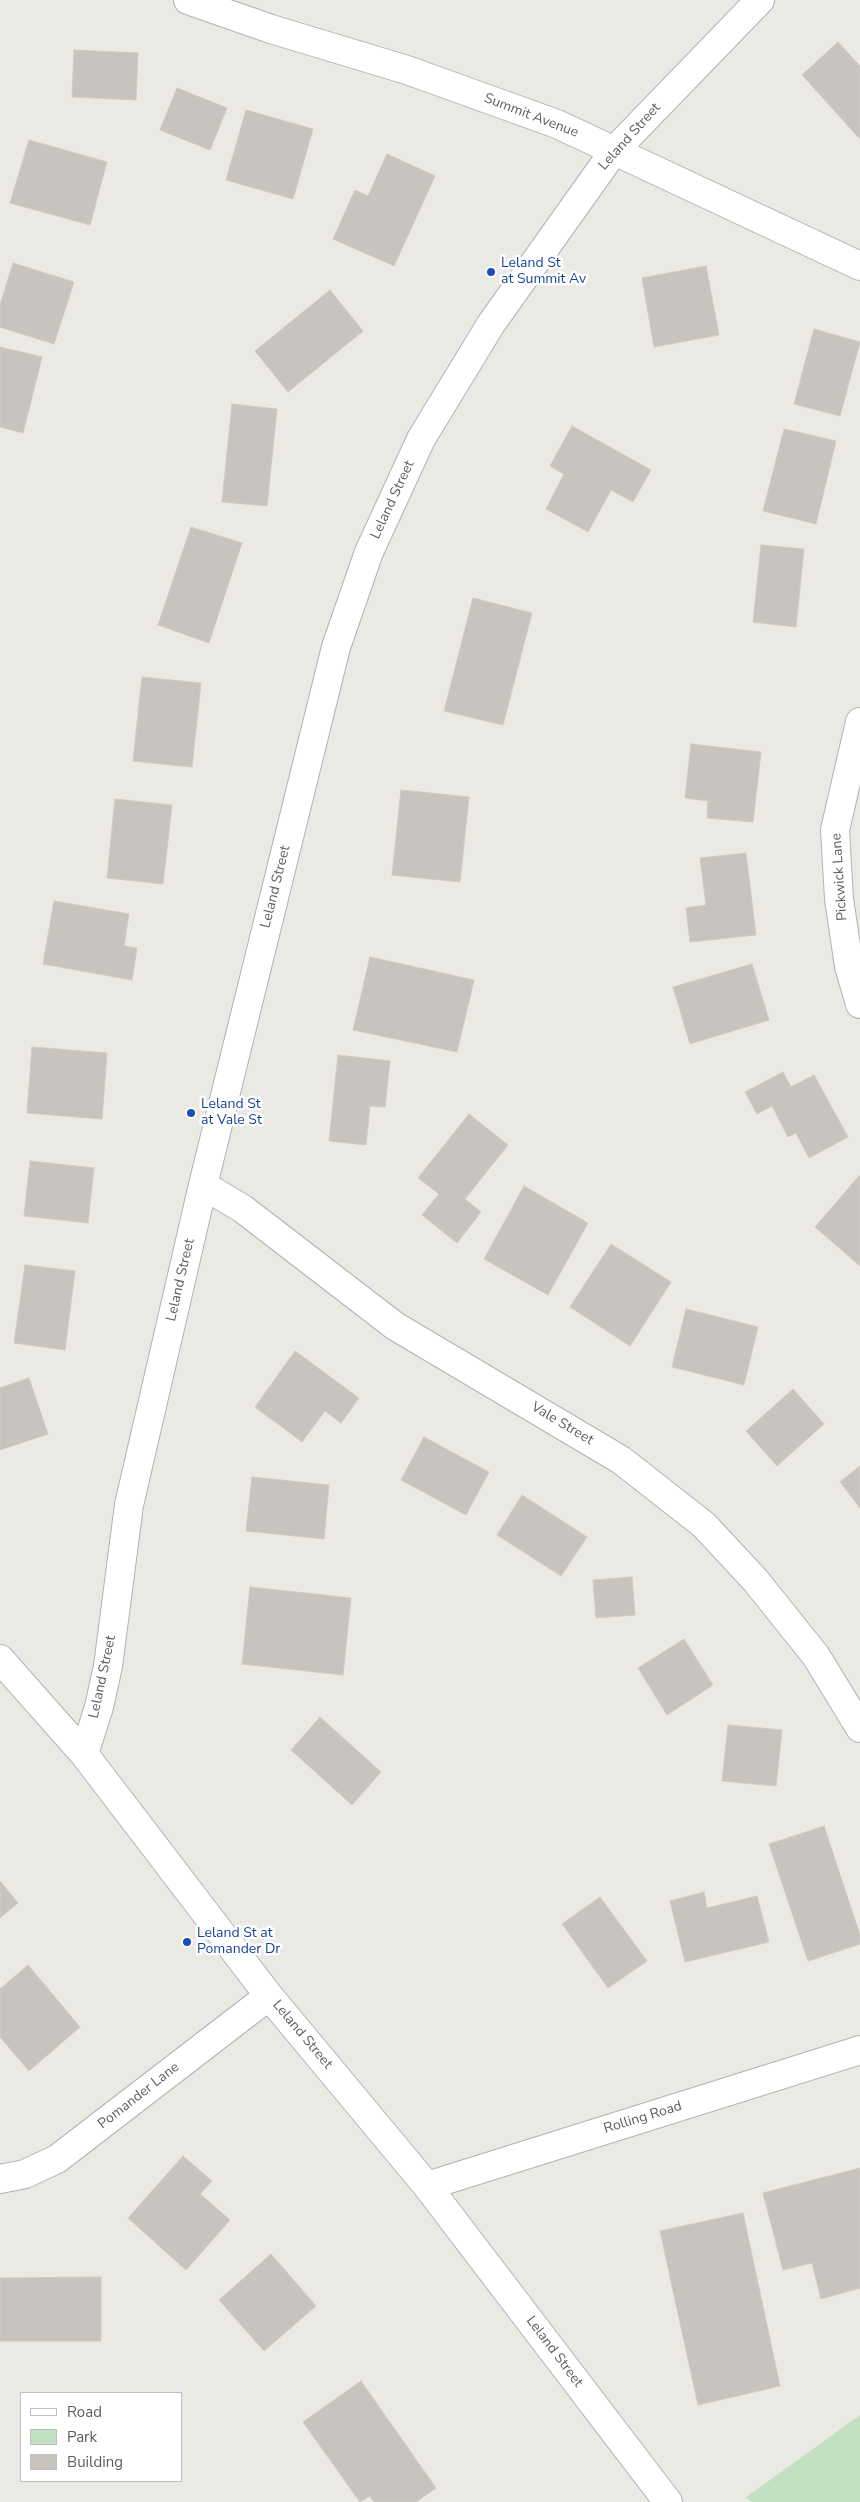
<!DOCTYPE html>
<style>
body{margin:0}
#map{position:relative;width:860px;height:2502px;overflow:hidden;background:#ebe9e3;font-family:"Nunito Sans",sans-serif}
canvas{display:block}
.legend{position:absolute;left:20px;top:2392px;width:162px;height:90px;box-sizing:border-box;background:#fff;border:1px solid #bdbfc0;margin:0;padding:6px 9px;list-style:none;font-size:15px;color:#5b5e61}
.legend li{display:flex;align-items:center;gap:10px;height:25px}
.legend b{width:25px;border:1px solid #bdbfc0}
</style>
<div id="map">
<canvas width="860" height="2502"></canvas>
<ul class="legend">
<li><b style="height:6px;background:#fff"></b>Road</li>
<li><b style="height:14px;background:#c2e0c2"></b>Park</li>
<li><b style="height:14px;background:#c7c4bf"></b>Building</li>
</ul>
</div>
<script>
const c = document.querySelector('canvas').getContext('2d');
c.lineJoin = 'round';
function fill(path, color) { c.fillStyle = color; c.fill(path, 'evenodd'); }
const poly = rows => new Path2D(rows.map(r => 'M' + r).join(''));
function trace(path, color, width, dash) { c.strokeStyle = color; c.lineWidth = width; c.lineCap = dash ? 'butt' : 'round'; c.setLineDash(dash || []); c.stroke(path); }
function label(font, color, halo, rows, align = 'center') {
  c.font = font + ' "Nunito Sans",sans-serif'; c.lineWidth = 5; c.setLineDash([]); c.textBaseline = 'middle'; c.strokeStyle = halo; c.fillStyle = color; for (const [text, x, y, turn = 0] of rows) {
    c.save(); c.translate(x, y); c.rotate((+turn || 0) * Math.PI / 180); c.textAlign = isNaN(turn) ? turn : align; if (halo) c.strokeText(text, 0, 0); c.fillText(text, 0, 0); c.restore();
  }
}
fill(poly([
 [860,2415,860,2502,753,2502,745,2498]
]), '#c2e0c2');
const building = poly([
 [838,42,860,66,860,139,802,75,838,42],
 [74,50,138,53,136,100,72,97,74,50],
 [177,88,227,108,210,150,160,130,177,88],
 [246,110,313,129,293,199,226,180,246,110],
 [29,140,107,162,90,225,10,203,29,140],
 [387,154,435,176,394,266,333,239,355,190,368,196,387,154],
 [13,263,74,282,54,344,0,327,0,305,13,263],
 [706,266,719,335,654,347,642,278,706,266],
 [330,290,363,331,288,392,255,351,330,290],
 [814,329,860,342,840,416,794,404,814,329],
 [0,347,42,357,23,433,0,427,0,347],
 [232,404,277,409,267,506,222,502,232,404],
 [572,426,651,470,633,502,611,490,588,532,546,509,564,474,550,466,572,426],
 [784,429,836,441,816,524,763,511,784,429],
 [191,527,242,543,209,643,158,625,191,527],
 [761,545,804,549,796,627,753,622,761,545],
 [473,598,532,613,503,725,444,711,473,598],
 [142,677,201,683,192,767,133,761,142,677],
 [691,744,761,752,753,822,707,818,708,801,685,798,691,744],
 [401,790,469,797,460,882,392,875,401,790],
 [115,799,172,805,163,884,107,878,115,799],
 [746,853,756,935,690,942,686,908,706,905,700,858,746,853],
 [54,901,129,914,124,946,137,948,132,980,43,964,54,901],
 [370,957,474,980,457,1052,353,1030,370,957],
 [752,964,769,1020,690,1044,673,987,752,964],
 [32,1047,107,1053,102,1119,27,1113,32,1047],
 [338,1055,390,1061,385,1107,370,1106,366,1145,329,1141,338,1055],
 [783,1072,791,1087,814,1075,848,1137,809,1158,796,1133,788,1137,772,1106,757,1114,745,1092,783,1072],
 [469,1114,508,1145,465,1199,481,1212,457,1243,422,1215,439,1194,418,1178,469,1114],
 [30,1161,94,1168,88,1223,24,1216,30,1161],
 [859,1176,860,1177,860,1266,815,1227,859,1176],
 [524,1186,588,1223,548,1295,484,1259,524,1186],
 [611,1244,671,1282,630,1346,570,1307,611,1244],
 [25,1265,75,1271,65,1350,14,1343,25,1265],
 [686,1309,758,1327,744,1385,672,1367,686,1309],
 [295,1351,359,1398,341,1423,325,1411,302,1442,255,1407,295,1351],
 [29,1378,48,1434,0,1450,0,1388,29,1378],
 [793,1389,824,1424,777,1466,746,1431,793,1389],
 [424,1437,489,1472,466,1515,401,1480,424,1437],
 [860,1466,860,1508,840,1482,860,1466],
 [252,1477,329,1485,324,1539,246,1531,252,1477],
 [522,1495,587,1537,561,1576,497,1535,522,1495],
 [632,1577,635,1615,596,1618,593,1580,632,1577],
 [250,1587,351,1598,343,1675,242,1664,250,1587],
 [684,1639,713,1685,667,1715,638,1668,684,1639],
 [320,1717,381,1772,352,1805,291,1750,320,1717],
 [728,1725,782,1730,776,1786,722,1781,728,1725],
 [824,1826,860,1935,860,1944,808,1961,769,1844,824,1826],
 [0,1881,18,1903,0,1918,0,1881],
 [704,1892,707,1908,757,1896,769,1942,685,1962,670,1901,704,1892],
 [600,1897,647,1961,608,1988,562,1924,600,1897],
 [28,1965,80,2027,29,2071,0,2037,0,1989,28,1965],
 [183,2156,212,2181,200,2194,230,2220,186,2270,128,2218,183,2156],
 [860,2168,860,2288,821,2299,812,2263,783,2270,763,2193,860,2168],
 [743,2213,780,2386,698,2405,660,2231,743,2213],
 [271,2254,316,2306,264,2351,219,2300,271,2254],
 [101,2277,101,2341,0,2341,0,2278,101,2277],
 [361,2381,436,2488,416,2502,374,2502,370,2496,360,2502,303,2422,361,2381]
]);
fill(building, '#c7c4bf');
trace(building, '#cfcbc2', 1);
const minor = poly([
 [188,0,271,29,407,70,557,124,860,266],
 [860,722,835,830,839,899,849,966,860,1004],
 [203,1185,243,1209,395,1326,621,1460,704,1525,756,1581,816,1656,860,1728],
 [0,1659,84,1754],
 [0,2179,25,2174,57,2159,269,1996],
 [427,2186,860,2050],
 [668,2502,427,2186,269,1996,84,1754,99,1707,108,1666,129,1505,203,1185,336,647,369,552,421,439,491,324,614,151,760,0]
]);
trace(minor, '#b0b3b6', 30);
trace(minor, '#fff', 28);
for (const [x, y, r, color] of [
 [491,272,5,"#1a4fb4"],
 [191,1113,5,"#1a4fb4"],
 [187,1942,5,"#1a4fb4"]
]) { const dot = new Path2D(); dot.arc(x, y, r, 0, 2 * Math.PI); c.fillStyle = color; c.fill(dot); trace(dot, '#fff', 2); }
label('14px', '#5b5e61', '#fff', [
 ["Summit Avenue",531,116,21],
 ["Leland Street",630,137,-48],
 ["Leland Street",393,500,-65],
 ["Pickwick Lane",840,877,-94],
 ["Leland Street",276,887,-76],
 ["Leland Street",181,1280,-77],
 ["Vale Street",562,1424,31],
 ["Leland Street",103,1677,-78],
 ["Leland Street",302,2035,50],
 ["Pomander Lane",139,2096,-38],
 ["Rolling Road",643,2118,-17],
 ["Leland Street",554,2352,53]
]);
label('14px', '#164399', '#fff', [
 ["Leland St",501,264],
 ["at Summit Av",501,280],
 ["Leland St",201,1105],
 ["at Vale St",201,1121],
 ["Leland St at",197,1934],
 ["Pomander Dr",197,1950]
], 'left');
</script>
